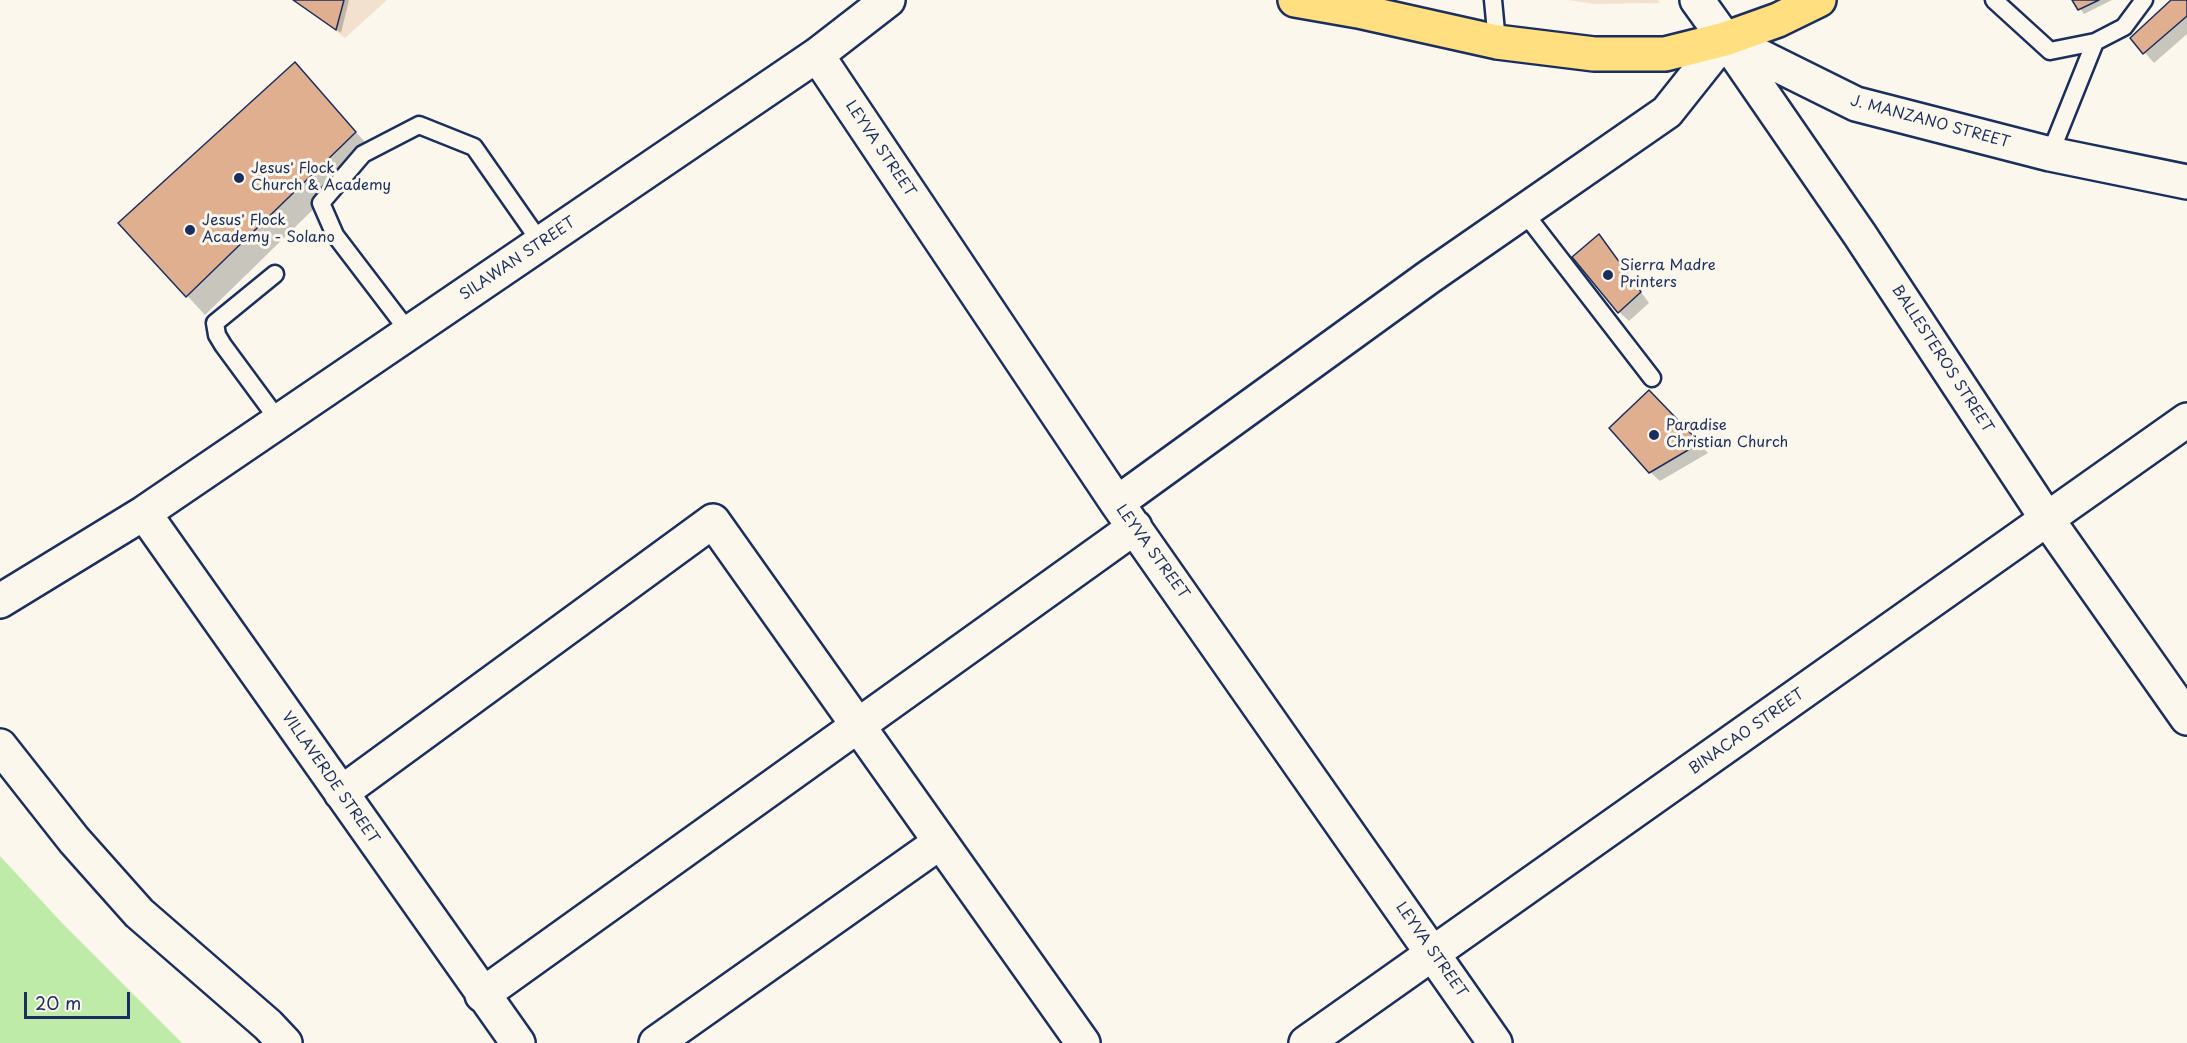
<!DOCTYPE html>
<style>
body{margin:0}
#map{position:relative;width:2187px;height:1043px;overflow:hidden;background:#fbf7ec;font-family:"Playpen Sans",sans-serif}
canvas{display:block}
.scale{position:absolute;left:24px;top:992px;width:106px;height:27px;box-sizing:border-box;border:3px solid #1b2f5e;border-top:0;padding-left:8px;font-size:18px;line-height:21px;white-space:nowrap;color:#1b2f5e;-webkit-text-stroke:4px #fbf7ec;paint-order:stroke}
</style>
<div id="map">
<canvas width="2187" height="1043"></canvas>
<div class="scale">20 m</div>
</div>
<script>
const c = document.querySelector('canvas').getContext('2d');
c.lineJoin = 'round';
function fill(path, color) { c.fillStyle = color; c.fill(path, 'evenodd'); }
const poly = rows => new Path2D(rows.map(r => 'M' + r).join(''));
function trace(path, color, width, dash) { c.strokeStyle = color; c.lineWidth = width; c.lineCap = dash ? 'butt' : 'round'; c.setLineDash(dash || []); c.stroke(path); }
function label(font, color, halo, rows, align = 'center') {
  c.font = font + ' "Playpen Sans",sans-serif'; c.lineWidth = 6; c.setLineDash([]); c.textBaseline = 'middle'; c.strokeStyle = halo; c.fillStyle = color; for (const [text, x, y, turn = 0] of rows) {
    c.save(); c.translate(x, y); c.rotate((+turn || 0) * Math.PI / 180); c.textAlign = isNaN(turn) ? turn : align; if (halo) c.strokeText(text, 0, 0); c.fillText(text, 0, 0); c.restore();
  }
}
fill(poly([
 [293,0,387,0,345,38],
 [1568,0,1658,0,1660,3,1595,4]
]), '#f3e1d0');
fill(poly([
 [0,856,63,924,182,1043,0,1043]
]), '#bfeba8');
fill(poly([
 [293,0,349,0,341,33],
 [2074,0,2112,0,2084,14],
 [2173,0,2187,0,2187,34,2154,63,2132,38],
 [295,64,373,151,205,315,120,223],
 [1599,236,1649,303,1629,321,1619,312],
 [1649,392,1708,453,1660,481,1650,472]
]), '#0003');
const building = poly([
 [293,0,344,0,336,30,293,0],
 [2072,0,2099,0,2078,10,2072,0],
 [2171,0,2187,0,2187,16,2143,54,2130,38,2171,0],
 [295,62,356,132,186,297,118,223,295,62],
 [1599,234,1641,292,1618,313,1572,257,1599,234],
 [1649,390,1700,443,1649,473,1609,428,1649,390]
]);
fill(building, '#dfaf90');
trace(building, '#1b2f5e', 1.5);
const lane = poly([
 [1493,0,1497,42],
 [1994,0,2050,51,2095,42,2124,27,2144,0],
 [2050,154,2095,42],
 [1523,211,1652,378],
 [275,274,215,323,217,335,223,345,279,421],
 [409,332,335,235,321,203,363,154,419,125,474,147,541,243]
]);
const street = poly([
 [817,55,1117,503,1495,1043],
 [1117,503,1429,277,1667,112,1725,39,1697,0],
 [144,513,518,1043],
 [0,601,144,513,817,55,888,0],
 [0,746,74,840,139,913,268,1025,285,1043],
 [341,793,713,521,1083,1043],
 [482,995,1135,527],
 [656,1043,939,843],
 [1306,1043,2187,420]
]);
const secondary = poly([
 [1725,39,1860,235,2047,519,2187,718],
 [1727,40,1856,104,2050,154,2187,182]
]);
const primary = poly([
 [1295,0,1358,11,1497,42,1594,54,1665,54,1725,39,1778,20,1819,0]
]);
trace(lane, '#1b2f5e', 21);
trace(street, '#1b2f5e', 38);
trace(secondary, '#1b2f5e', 38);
trace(primary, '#1b2f5e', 38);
trace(lane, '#fbf7ec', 16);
trace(street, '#fbf7ec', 33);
trace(secondary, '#fbf7ec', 33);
trace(primary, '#ffdf80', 33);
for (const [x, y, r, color] of [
 [239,178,6,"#1b2f5e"],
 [190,230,6,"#1b2f5e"],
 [1608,275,6,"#1b2f5e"],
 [1654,435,6,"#1b2f5e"]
]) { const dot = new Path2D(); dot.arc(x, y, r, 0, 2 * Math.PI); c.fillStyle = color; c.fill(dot); trace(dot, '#fbf7ec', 2); }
label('15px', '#1b2f5e', '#fbf7ec', [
 ["J. MANZANO STREET",1930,122,15],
 ["LEYVA STREET",880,149,56],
 ["SILAWAN STREET",518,259,-34],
 ["BALLESTEROS STREET",1942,359,57],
 ["LEYVA STREET",1152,552,54],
 ["BINACAO STREET",1747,732,-35],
 ["VILLAVERDE STREET",330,778,55],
 ["LEYVA STREET",1431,950,55]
]);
label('15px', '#1b2f5e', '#fbf7ec', [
 ["Jesus' Flock",251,169],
 ["Church & Academy",251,186],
 ["Jesus' Flock",202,221],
 ["Academy - Solano",202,238],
 ["Sierra Madre",1620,266],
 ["Printers",1620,283],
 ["Paradise",1666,426],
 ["Christian Church",1666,443]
], 'left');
</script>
